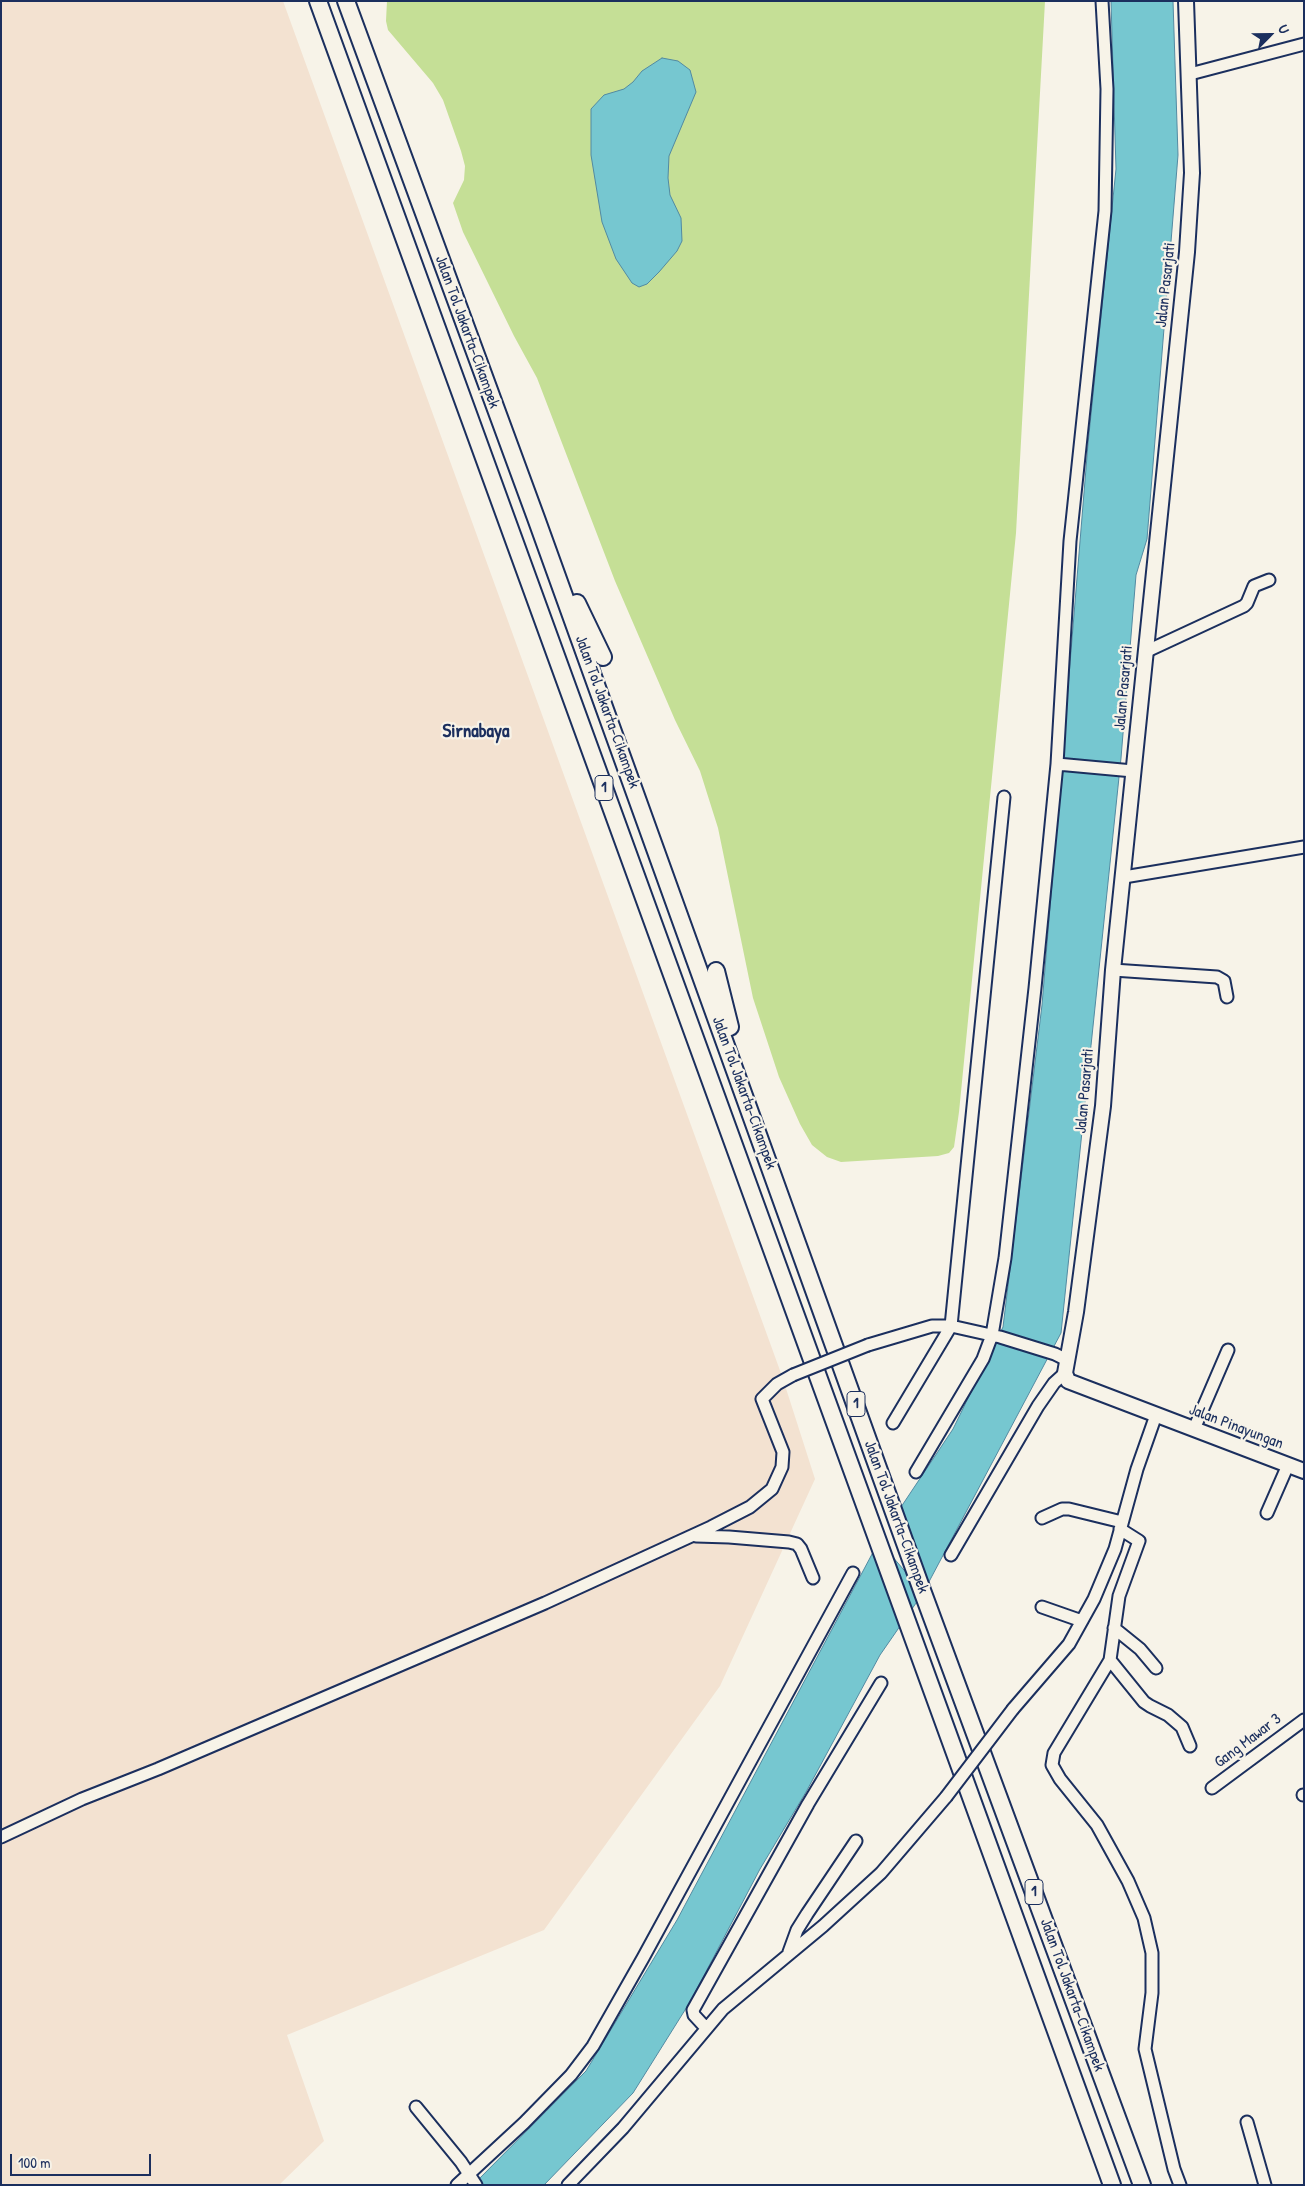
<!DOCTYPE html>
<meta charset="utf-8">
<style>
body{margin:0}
#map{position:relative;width:1305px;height:2186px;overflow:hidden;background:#f7f3e8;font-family:"Patrick Hand",sans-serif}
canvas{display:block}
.frame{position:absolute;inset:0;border:2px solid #1b2f5e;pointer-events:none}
.north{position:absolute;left:1245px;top:10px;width:50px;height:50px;-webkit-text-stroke:4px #f7f3e8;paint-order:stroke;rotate:67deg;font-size:14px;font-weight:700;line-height:20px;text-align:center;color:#1b2f5e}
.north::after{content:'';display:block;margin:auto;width:18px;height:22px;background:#1b2f5e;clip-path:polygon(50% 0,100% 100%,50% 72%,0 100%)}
.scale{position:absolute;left:10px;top:2154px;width:141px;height:22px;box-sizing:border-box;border:2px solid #1b2f5e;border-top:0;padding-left:6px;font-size:15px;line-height:18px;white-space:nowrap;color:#1b2f5e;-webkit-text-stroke:4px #f7f3e8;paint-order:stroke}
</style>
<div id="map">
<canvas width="1305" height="2186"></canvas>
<div class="frame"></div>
<div class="north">U</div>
<div class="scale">100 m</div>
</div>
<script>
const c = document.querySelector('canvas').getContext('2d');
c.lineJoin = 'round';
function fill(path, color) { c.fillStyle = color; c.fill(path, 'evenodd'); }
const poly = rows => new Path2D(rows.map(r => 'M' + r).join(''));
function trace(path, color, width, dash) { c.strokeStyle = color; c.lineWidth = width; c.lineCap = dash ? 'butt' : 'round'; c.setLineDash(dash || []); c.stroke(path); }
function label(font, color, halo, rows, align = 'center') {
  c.font = font + ' "Patrick Hand",sans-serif'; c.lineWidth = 4.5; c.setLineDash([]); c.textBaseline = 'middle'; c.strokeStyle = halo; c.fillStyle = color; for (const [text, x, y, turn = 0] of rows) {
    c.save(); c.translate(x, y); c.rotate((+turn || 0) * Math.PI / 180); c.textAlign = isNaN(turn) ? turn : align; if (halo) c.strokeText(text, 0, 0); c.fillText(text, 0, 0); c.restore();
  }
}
fill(poly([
 [1,1,283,1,782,1376,815,1479,720,1686,544,1930,287,2035,324,2141,279,2185,1,2185]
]), '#f3e2d1');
fill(poly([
 [387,1,1045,1,1016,533,959,1112,954,1147,949,1153,938,1156,841,1162,827,1157,812,1145,800,1124,779,1077,753,998,718,828,700,771,675,720,615,581,537,378,514,336,463,232,453,203,464,180,465,166,461,151,443,100,433,83,388,30,386,21]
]), '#c5df96');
const water = poly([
 [1111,1,1173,1,1178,155,1147,539,1136,575,1121,758,1061,1333,923,1593,880,1655,806,1792,760,1869,690,2002,633,2093,544,2185,473,2185,586,2071,677,1920,879,1541,922,1591,895,1516,953,1429,1003,1327,1042,1005,1088,444,1116,169,1111,1],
 [662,58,678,61,690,70,696,92,669,156,668,178,670,195,681,218,682,241,677,251,659,272,647,284,639,287,632,283,616,259,602,222,591,155,591,109,604,95,624,89,633,82,642,71,662,58]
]);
fill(water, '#76c7d0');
trace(water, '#528aa2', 1);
const minor = poly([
 [1190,74,1304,44],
 [1145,652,1244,606,1247,603,1254,586,1269,580],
 [1057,764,1133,771],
 [1124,877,1304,847],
 [1113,970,1217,977,1224,981,1227,997],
 [868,1345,932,1326,951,1326,1000,1337,1055,1354,1067,1360],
 [893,1423,951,1326,1004,797],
 [1194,1429,1228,1350],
 [916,1472,983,1359,992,1335,1005,1258,1035,988,1057,764,1070,541,1105,211,1107,89,1102,1],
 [1267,1513,1288,1465],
 [1042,1518,1062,1509,1069,1509,1122,1522],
 [1120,1529,1139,1541,1119,1596,1110,1660,1054,1753,1052,1765,1060,1779,1097,1825,1128,1881,1144,1918,1152,1953,1152,1993,1145,2049,1174,2169,1180,2185],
 [696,1536,729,1537,789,1542,797,1544,801,1549,813,1578],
 [951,1555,1038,1406,1054,1383,1065,1373],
 [1042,1607,1082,1621],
 [1114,1628,1140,1649,1156,1668],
 [1110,1660,1144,1702,1150,1706,1168,1715,1182,1727,1190,1746],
 [1013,1709,1069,1644,1094,1599,1115,1549,1137,1469,1156,1415],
 [1212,1788,1304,1720],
 [1303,1795,1304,1795],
 [1,1837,82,1799,158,1769,545,1603,711,1527,750,1507,772,1489,782,1467,783,1452,762,1399,777,1384,793,1375],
 [789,1952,797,1930,807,1914,856,1841],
 [706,2028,694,2015,693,2010,808,1804,881,1683],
 [416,2107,461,2162,476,2185],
 [1247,2122,1265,2185],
 [457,2185,524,2123,571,2075,593,2046,643,1958,853,1573],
 [568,2185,623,2128,723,2009,823,1926,881,1873,946,1797]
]);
const major = poly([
 [1186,1,1192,173,1187,252,1113,970,1103,1106,1076,1312,1065,1373,1068,1381,1304,1471]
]);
const highway = poly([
 [318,1,1112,2185],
 [346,1,536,518,923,1593,1142,2185],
 [577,603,603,657],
 [716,971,730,1027]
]);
trace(minor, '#1b2f5e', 15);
trace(major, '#1b2f5e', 18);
trace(highway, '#1b2f5e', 20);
trace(minor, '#f7f3e8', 11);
trace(major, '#f7f3e8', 14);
trace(highway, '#f7f3e8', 16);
const minorBridge = poly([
 [793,1375,868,1345],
 [946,1797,1013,1709]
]);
trace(minorBridge, '#1b2f5e', 15, []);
trace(minorBridge, '#f7f3e8', 11);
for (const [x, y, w] of [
 [604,788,18],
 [856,1404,18],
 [1034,1892,18]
]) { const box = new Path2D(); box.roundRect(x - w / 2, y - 12.5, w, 25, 4); c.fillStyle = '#f7f3e8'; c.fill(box); trace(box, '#1b2f5e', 1); }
label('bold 15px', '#1b2f5e', null, [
 ["1",604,788],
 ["1",856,1404],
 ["1",1034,1892]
]);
label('16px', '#1b2f5e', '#f7f3e8', [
 ["Jalan Pasarjati",1166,285,-84],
 ["Jalan Tol Jakarta–Cikampek",467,332,70],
 ["Jalan Pasarjati",1124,688,-85],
 ["Jalan Tol Jakarta–Cikampek",607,712,70],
 ["Jalan Pasarjati",1085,1091,-85],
 ["Jalan Tol Jakarta–Cikampek",744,1093,70],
 ["Jalan Pinayungan",1236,1427,21],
 ["Jalan Tol Jakarta–Cikampek",896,1517,70],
 ["Gang Mawar 3",1248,1741,-37],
 ["Jalan Tol Jakarta–Cikampek",1072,1995,70]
]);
label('bold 19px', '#1b2f5e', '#f7f3e8', [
 ["Sirnabaya",476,732]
]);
</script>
